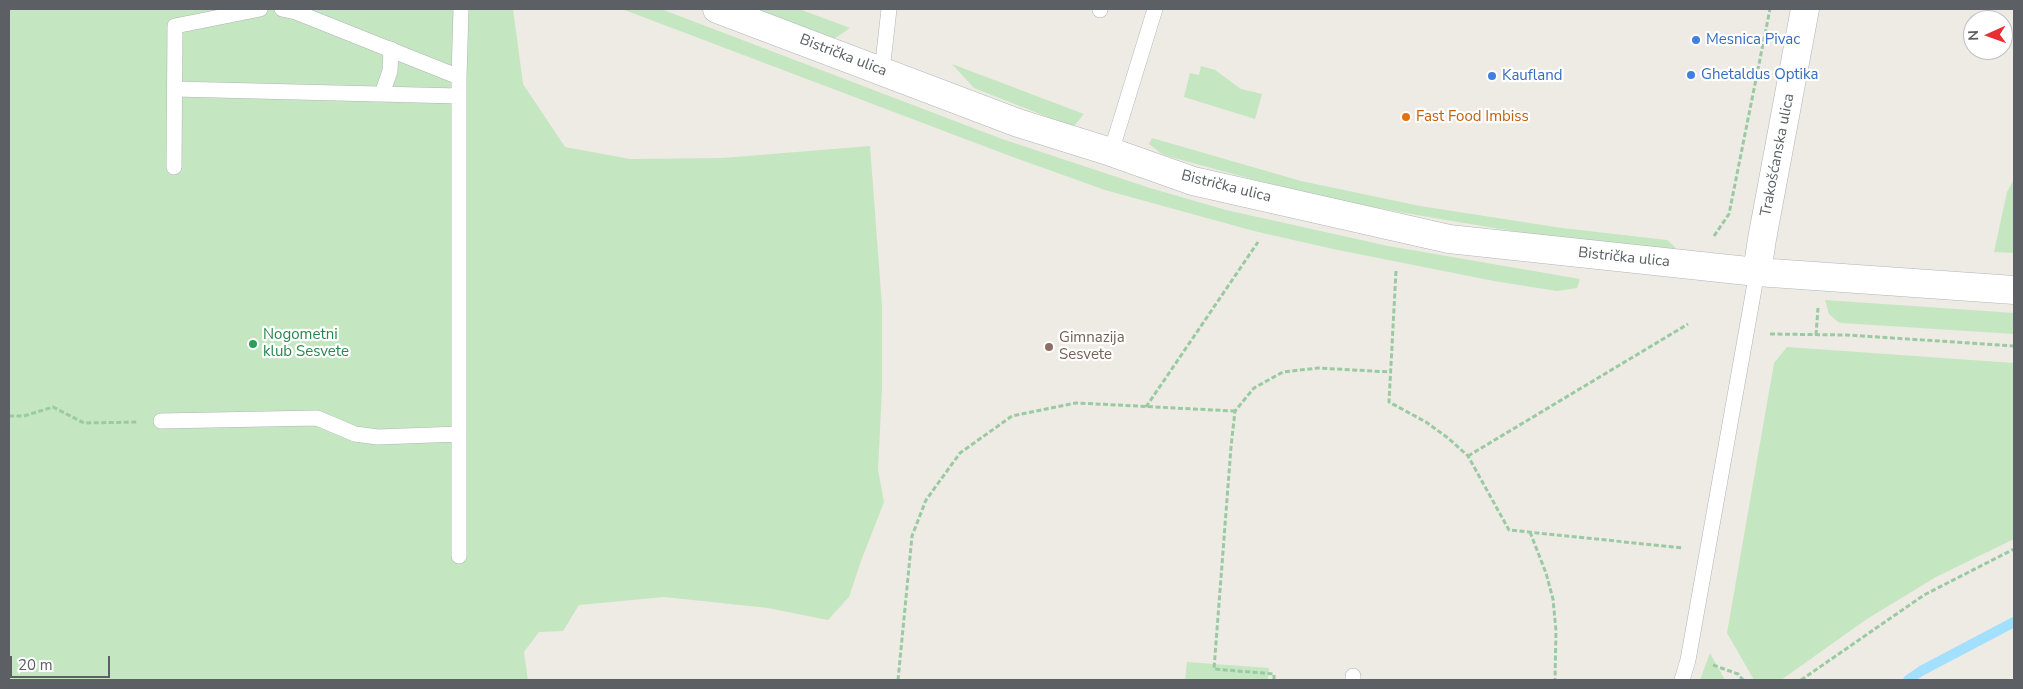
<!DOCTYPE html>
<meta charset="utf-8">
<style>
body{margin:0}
#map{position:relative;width:2023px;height:689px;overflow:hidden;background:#eeebe4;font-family:"Nunito Sans",sans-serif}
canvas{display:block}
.frame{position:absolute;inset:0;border:10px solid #5c6064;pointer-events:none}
.north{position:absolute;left:1963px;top:10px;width:50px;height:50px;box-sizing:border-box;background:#fff;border:1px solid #bebfc1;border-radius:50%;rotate:268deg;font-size:14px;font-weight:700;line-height:20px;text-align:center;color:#5c6064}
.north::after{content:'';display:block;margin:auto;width:18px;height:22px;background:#e83032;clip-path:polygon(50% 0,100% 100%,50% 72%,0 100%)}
.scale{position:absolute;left:10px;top:656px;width:100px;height:22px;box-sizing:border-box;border:2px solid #5c6064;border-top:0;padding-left:6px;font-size:15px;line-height:18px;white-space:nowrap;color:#5c6064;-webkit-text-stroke:4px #fff;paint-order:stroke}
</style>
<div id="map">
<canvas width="2023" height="689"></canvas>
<div class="frame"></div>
<div class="north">N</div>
<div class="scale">20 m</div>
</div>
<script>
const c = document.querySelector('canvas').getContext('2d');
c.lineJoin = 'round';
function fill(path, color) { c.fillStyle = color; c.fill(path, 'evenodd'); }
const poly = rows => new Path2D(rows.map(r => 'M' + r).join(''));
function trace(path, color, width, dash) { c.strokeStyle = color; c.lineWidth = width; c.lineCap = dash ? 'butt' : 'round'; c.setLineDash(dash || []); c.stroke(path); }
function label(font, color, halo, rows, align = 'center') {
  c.font = font + ' "Nunito Sans",sans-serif'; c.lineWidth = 4.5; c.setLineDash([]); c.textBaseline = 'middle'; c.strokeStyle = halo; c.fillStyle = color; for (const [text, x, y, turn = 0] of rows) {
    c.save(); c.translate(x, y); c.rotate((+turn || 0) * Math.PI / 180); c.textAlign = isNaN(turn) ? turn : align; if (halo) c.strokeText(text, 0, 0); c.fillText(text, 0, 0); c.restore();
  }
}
fill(poly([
 [9,9,513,9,523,84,565,147,630,159,723,158,870,146,882,306,882,389,878,470,884,502,861,561,849,597,828,620,768,608,664,597,579,605,563,631,539,632,524,652,528,680,9,680],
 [622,9,661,9,1002,139,1150,188,1226,210,1388,246,1580,279,1577,288,1557,291,1494,281,1333,249,1254,231,1105,190,1010,156],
 [746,9,799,9,850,28,834,39],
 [952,64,1084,114,1073,127,974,88],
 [1201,66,1215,70,1241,89,1262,94,1255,119,1184,97,1190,73,1199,75],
 [1152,138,1301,181,1420,206,1562,228,1667,240,1675,247,1676,253,1577,242,1405,213,1347,202,1259,181,1171,157,1162,154,1149,144],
 [2014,179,2014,253,1994,252,2007,192],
 [1825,300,2014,313,2014,334,1842,323,1838,322,1829,314],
 [1787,347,2014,363,2014,539,1936,577,1867,619,1781,680,1754,680,1727,633,1774,363],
 [1710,653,1725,680,1700,680],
 [1187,662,1269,668,1268,680,1185,680]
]), '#c4e6c0');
trace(poly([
 [1908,680,1921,671,2014,622]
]), '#a3dffe', 10);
const lane = poly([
 [282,9,296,12,459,77],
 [1100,10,1100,9],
 [882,71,889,9],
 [175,89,459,96],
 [382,94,390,71,391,49],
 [1111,152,1155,9],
 [174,167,175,26,260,9],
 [161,421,317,418,355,434,378,437,459,434],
 [459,556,459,77,461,9],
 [1353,680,1353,676],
 [1682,680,1688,660,1757,272]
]);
const secondary = poly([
 [717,9,1018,123,1111,152,1193,181,1449,239,1757,272,2014,290],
 [1757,272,1762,239,1805,9]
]);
trace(lane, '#b1b5b9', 16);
trace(secondary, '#b0b4b9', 29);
trace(poly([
 [1714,236,1729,214,1770,9],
 [1396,271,1389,402,1426,422,1448,438,1468,456,1509,530,1683,548],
 [1770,334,1847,335,2014,346],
 [1816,335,1818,308],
 [1146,407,1258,242],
 [9,416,24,416,53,407,84,423,138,422],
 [1468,456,1688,324],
 [1530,532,1546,573,1553,599,1556,631,1555,680],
 [1713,665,1738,674,1743,680],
 [898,680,912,536,926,500,960,453,1012,416,1076,403,1235,411],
 [1274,680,1274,674,1214,669,1231,447,1235,411,1254,388,1283,372,1318,368,1390,372],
 [1801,680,1924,595,2014,549]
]), '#9acaa3', 3, [5, 2.5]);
trace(lane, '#fff', 15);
trace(secondary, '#fff', 28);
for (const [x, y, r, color] of [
 [1696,40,5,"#3f7fe0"],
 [1691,75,5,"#3f7fe0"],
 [1492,76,5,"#3f7fe0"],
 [1406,117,5,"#e8710a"],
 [253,344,5,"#2e9e5b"],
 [1049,347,5,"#8d6e63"]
]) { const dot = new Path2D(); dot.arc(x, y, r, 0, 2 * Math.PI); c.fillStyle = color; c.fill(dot); trace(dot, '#fff', 2); }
label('15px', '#366cbe', '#fff', [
 ["Mesnica Pivac",1706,40],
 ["Ghetaldus Optika",1701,75],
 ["Kaufland",1502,76]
], 'left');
label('15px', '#5c6064', '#fff', [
 ["Bistrička ulica",843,56,21],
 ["Trakošćanska ulica",1778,155,-79],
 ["Bistrička ulica",1226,187,14],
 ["Bistrička ulica",1624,258,6]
]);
label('15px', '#c56008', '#fff', [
 ["Fast Food Imbiss",1416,117]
], 'left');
label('15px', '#27864d', '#fff', [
 ["Nogometni",263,335],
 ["klub Sesvete",263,352]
], 'left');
label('15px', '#785e54', '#fff', [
 ["Gimnazija",1059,338],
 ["Sesvete",1059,355]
], 'left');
</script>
